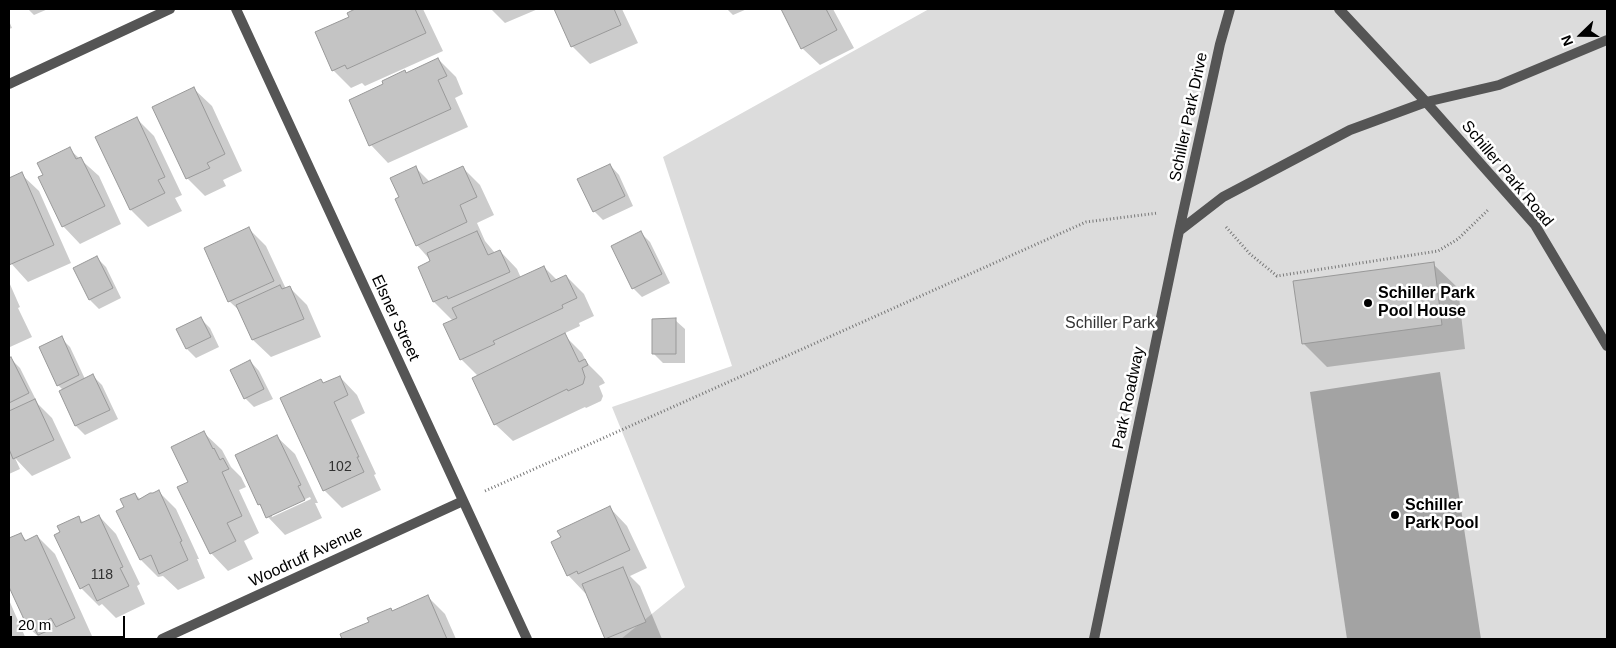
<!DOCTYPE html>
<style>
body{margin:0}
#map{position:relative;width:1616px;height:648px;overflow:hidden;background:#fff;font-family:Helvetica,sans-serif}
canvas{display:block}
.frame{position:absolute;inset:0;border:10px solid #000;pointer-events:none}
.north{position:absolute;left:1556px;top:10px;width:50px;height:50px;-webkit-text-stroke:4px #fff;paint-order:stroke;rotate:248deg;font-size:14px;font-weight:700;line-height:20px;text-align:center;color:#000}
.north::after{content:'';display:block;margin:auto;width:18px;height:22px;background:#000;clip-path:polygon(50% 0,100% 100%,50% 72%,0 100%)}
.scale{position:absolute;left:10px;top:616px;width:115px;height:22px;box-sizing:border-box;border:2px solid #000;border-top:0;padding-left:6px;font-size:15px;line-height:18px;white-space:nowrap;color:#000;-webkit-text-stroke:4px #fff;paint-order:stroke}
</style>
<div id="map">
<canvas width="1616" height="648"></canvas>
<div class="frame"></div>
<div class="north">N</div>
<div class="scale">20 m</div>
</div>
<script>
const c = document.querySelector('canvas').getContext('2d');
c.lineJoin = 'round';
function fill(path, color) { c.fillStyle = color; c.fill(path, 'evenodd'); }
const poly = rows => new Path2D(rows.map(r => 'M' + r).join(''));
function trace(path, color, width, dash) { c.strokeStyle = color; c.lineWidth = width; c.lineCap = dash ? 'butt' : 'round'; c.setLineDash(dash || []); c.stroke(path); }
function label(font, color, halo, rows, align = 'center') {
  c.font = font + ' Helvetica,sans-serif'; c.lineWidth = 5; c.setLineDash([]); c.textBaseline = 'middle'; c.strokeStyle = halo; c.fillStyle = color; for (const [text, x, y, turn = 0] of rows) {
    c.save(); c.translate(x, y); c.rotate((+turn || 0) * Math.PI / 180); c.textAlign = isNaN(turn) ? turn : align; if (halo) c.strokeText(text, 0, 0); c.fillText(text, 0, 0); c.restore();
  }
}
fill(poly([
 [929,9,1607,9,1607,639,621,639,685,587,612,407,732,366,663,157]
]), '#dcdcdc');
fill(poly([
 [1440,372,1481,639,1347,639,1310,392]
]), '#a3a3a3');
fill(poly([
 [28,9,48,9,34,15],
 [358,9,423,9,443,51,365,86,362,83,351,88,333,70,351,17,348,13],
 [491,9,538,9,505,23],
 [555,9,622,9,638,43,590,64,572,46],
 [727,9,747,9,733,15],
 [783,9,833,9,854,48,820,65,802,48],
 [9,21,12,28,9,29],
 [438,59,456,77,463,94,455,98,468,127,388,163,371,145,405,72,407,74],
 [194,89,212,106,242,171,223,180,226,186,205,196,187,178],
 [137,119,154,136,182,195,175,198,182,211,148,227,131,210],
 [69,149,99,176,121,224,80,244,63,226,44,175],
 [610,165,619,175,633,206,603,220,594,211],
 [415,167,430,182,462,167,480,185,494,215,477,223,485,241,495,253,500,251,517,269,521,278,544,267,557,280,566,276,584,294,594,316,579,323,580,326,563,334,582,353,587,363,602,378,605,383,599,386,603,396,601,401,586,408,585,407,513,441,495,424,478,376,461,359,453,321,434,302,419,267,432,262,417,245,401,198],
 [21,174,39,191,71,263,28,282,9,261,9,179],
 [248,228,266,246,286,289,289,287,307,305,321,337,271,357,253,340,242,313,229,301],
 [641,233,650,242,670,283,642,297,633,288],
 [97,258,106,267,121,298,99,309,90,300,74,268],
 [1433,264,1458,288,1465,349,1327,367,1303,343],
 [9,282,20,307,18,308,32,337,10,347,9,346],
 [201,319,210,328,219,347,196,358,187,349,178,330],
 [675,320,685,329,685,363,663,363,654,354],
 [61,338,70,347,85,379,93,376,102,385,118,419,85,435,76,426,60,391,63,390,58,385],
 [11,359,20,368,38,404,52,418,71,458,32,476,15,458,20,469,9,474,9,360],
 [250,361,259,371,273,399,254,407,245,398],
 [340,377,357,395,365,413,351,420,376,474,374,475,381,490,342,508,324,490,321,381,324,384],
 [204,433,222,450,231,467,241,477,246,487,239,490,259,533,244,541,253,559,228,571,211,553,189,483],
 [277,437,295,454,318,503,315,503,322,518,285,535,268,517,263,508,259,504],
 [310,497,311,499,272,517,272,514],
 [159,492,176,509,199,559,197,559,205,578,178,590,163,576,158,577,141,560,118,511,125,508,135,494,141,500],
 [610,508,627,526,647,568,630,576,640,586,662,639,608,639,587,592,585,593,568,575],
 [99,516,116,534,140,584,137,586,145,604,116,618,102,604,99,606,81,588,79,518,84,523],
 [20,534,27,541,37,536,55,554,92,636,86,639,70,639,67,637,64,638,65,639,41,639,29,628,9,584,9,540],
 [428,597,445,614,456,639,344,639,341,635,370,622,391,609,393,612],
 [9,600,26,639,9,639]
]), '#0003');
const building = poly([
 [355,9,415,9,426,33,347,69,345,65,332,71,315,32,349,17,347,13,355,9],
 [554,9,614,9,621,25,571,47,554,9],
 [781,9,826,9,837,30,801,49,781,9],
 [438,58,447,76,438,80,451,109,369,146,349,100,383,84,382,81,405,70,406,73,438,58],
 [194,87,225,154,207,163,210,168,186,179,152,107,194,87],
 [137,117,165,177,158,180,165,193,130,210,95,137,137,117],
 [70,147,76,159,81,157,105,206,62,227,38,177,43,175,37,163,70,147],
 [610,164,625,196,593,212,577,179,610,164],
 [416,166,423,184,463,166,477,197,460,205,467,222,416,246,395,199,399,197,390,178,416,166],
 [22,172,54,245,9,265,9,178,22,172],
 [249,227,274,281,228,302,204,248,249,227],
 [477,231,488,255,500,250,510,272,448,299,447,296,433,302,418,267,430,261,427,253,477,231],
 [641,231,662,274,632,289,611,246,641,231],
 [97,256,113,288,89,300,73,268,97,256],
 [1434,262,1442,325,1302,344,1293,281,1434,262],
 [544,266,551,282,566,275,577,298,562,305,563,308,493,341,495,344,460,360,443,324,457,318,452,308,544,266],
 [280,285,282,289,290,286,304,319,252,340,236,305,280,285],
 [201,317,211,337,186,349,176,329,201,317],
 [676,318,676,354,652,354,652,319,676,318],
 [565,333,579,362,585,359,588,365,582,368,585,377,583,384,568,391,567,389,494,425,472,378,565,333],
 [62,336,79,375,57,386,39,347,62,336],
 [11,357,29,393,9,403,9,358,11,357],
 [250,360,264,389,244,399,230,370,250,360],
 [93,374,110,410,75,426,59,391,93,374],
 [340,376,348,395,334,402,359,457,357,457,364,472,323,491,280,398,321,379,323,383,340,376],
 [35,399,54,440,13,459,9,449,9,411,35,399],
 [204,431,213,449,214,448,220,460,223,458,229,469,222,472,242,516,227,523,236,541,210,554,177,487,188,482,171,447,204,431],
 [277,435,301,485,298,486,305,500,266,518,260,504,258,505,235,455,277,435],
 [159,490,182,541,180,542,188,560,159,574,151,555,140,560,116,511,124,507,120,499,135,493,138,500,150,493,153,493,159,490],
 [610,506,630,550,578,574,577,571,567,576,551,542,561,537,557,531,610,506],
 [99,515,123,567,120,568,129,586,97,601,89,584,80,589,54,535,60,532,57,526,79,516,81,523,99,515],
 [21,533,25,541,37,535,75,618,56,627,51,618,48,620,52,629,38,635,33,626,28,628,9,587,9,538,21,533],
 [623,567,646,622,605,639,582,584,623,567],
 [428,595,447,639,342,639,340,634,369,622,367,618,391,608,392,611,428,595]
]);
fill(building, '#c4c4c4');
trace(building, '#999', 1);
trace(poly([
 [1226,227,1250,254,1277,276,1438,251,1458,239,1488,210],
 [485,491,1086,222,1158,213]
]), '#777', 3, [1, 2.5]);
trace(poly([
 [1339,9,1426,102,1535,225,1607,346],
 [1179,231,1220,44,1230,9],
 [1094,639,1179,231,1223,197,1350,130,1426,102,1499,85,1607,40]
]), '#555', 10);
trace(poly([
 [236,9,527,639],
 [9,84,170,9],
 [162,639,463,501]
]), '#555', 10);
for (const [x, y, r, color] of [
 [1368,303,5,"#000"],
 [1395,515,5,"#000"]
]) { const dot = new Path2D(); dot.arc(x, y, r, 0, 2 * Math.PI); c.fillStyle = color; c.fill(dot); trace(dot, '#fff', 2); }
label('14px', '#313131', null, [
 ["102",340,467],
 ["118",102,575]
]);
label('16px', '#000', '#fff', [
 ["Schiller Park Drive",1189,117,-78],
 ["Schiller Park Road",1507,174,50],
 ["Elsner Street",395,318,65],
 ["Park Roadway",1129,398,-78],
 ["Woodruff Avenue",306,557,-25]
]);
label('bold 16px', '#000', '#fff', [
 ["Schiller Park",1378,294],
 ["Pool House",1378,312],
 ["Schiller",1405,506],
 ["Park Pool",1405,524]
], 'left');
label('16px', '#333', '#fff', [
 ["Schiller Park",1110,324]
]);
</script>
